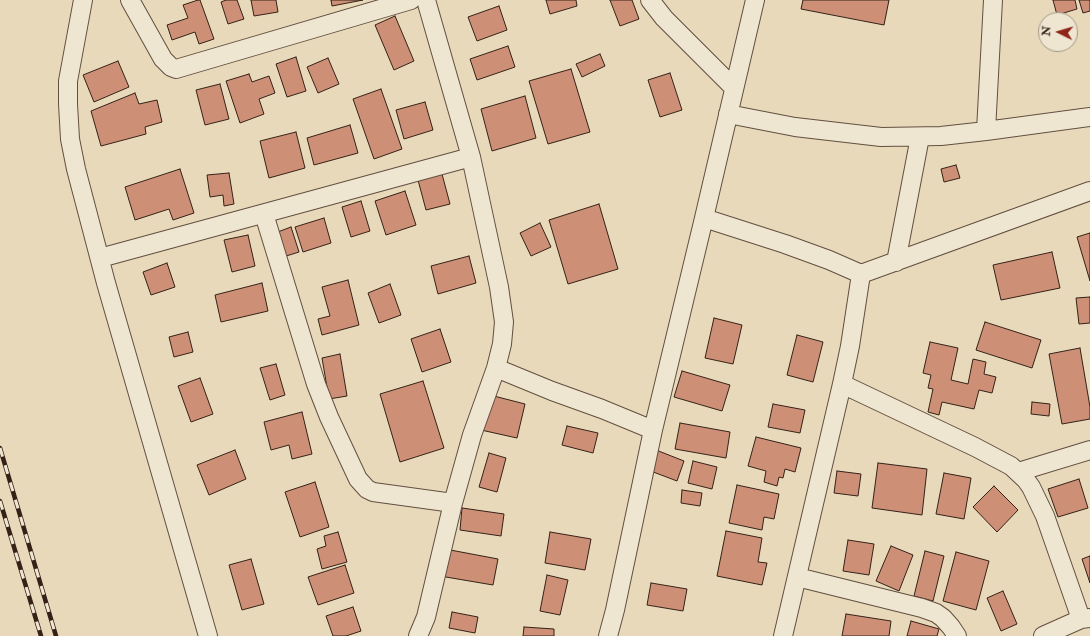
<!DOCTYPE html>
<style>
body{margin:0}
#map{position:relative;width:1090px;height:636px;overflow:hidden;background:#e7d9b9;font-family:"IM FELL Double Pica",serif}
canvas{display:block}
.north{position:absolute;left:1038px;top:12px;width:40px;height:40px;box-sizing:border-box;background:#efe6d2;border:1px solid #a59787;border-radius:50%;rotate:275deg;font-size:11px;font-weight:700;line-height:16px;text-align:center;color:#352117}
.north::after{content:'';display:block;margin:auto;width:14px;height:18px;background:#8f2418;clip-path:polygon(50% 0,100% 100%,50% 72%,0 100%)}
</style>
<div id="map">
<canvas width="1090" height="636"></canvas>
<div class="north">N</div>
</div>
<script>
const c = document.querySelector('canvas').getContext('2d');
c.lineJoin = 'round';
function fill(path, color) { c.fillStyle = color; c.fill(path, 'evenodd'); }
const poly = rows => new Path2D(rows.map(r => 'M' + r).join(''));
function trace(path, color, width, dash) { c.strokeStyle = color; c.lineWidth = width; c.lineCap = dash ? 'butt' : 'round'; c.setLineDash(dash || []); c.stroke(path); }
const building = poly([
 [198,0,200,0,214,39,199,44,195,32,172,40,167,25,188,18,183,5,198,0],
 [226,0,237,0,244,19,228,24,221,2,226,0],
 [251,0,276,0,278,12,254,16,251,0],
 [331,0,363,0,332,6,331,0],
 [546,0,576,0,577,6,550,14,546,0],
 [610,0,632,0,639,19,620,26,610,0],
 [803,0,889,0,884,25,801,9,803,0],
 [1053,0,1075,0,1077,9,1057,15,1053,0],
 [1079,0,1090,0,1090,11,1083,13,1079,0],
 [499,6,507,30,477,41,468,17,499,6],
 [395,16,414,61,394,70,375,25,395,16],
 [508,46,515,67,477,80,470,59,508,46],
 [600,54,605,66,582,77,576,64,600,54],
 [296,57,306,91,287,97,276,64,296,57],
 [328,58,339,84,318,93,307,67,328,58],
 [118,61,129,87,94,102,83,75,118,61],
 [571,69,590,132,548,144,529,81,571,69],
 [670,73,682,110,660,117,648,80,670,73],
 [249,74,252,82,269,76,275,93,259,99,264,114,240,123,226,81,249,74],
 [220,84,229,119,205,125,196,90,220,84],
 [381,89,402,149,374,159,353,99,381,89],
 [135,93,139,104,157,100,162,122,145,127,146,134,101,146,91,111,135,93],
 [525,96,536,138,492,151,481,109,525,96],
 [425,102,433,130,404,139,396,110,425,102],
 [350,125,358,153,314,165,307,138,350,125],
 [296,132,305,168,269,178,260,141,296,132],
 [956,165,960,178,944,182,941,169,956,165],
 [180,169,194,213,173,220,169,209,135,220,125,187,180,169],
 [229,173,234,204,224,206,223,195,210,197,207,175,229,173],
 [442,174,450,204,426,210,418,180,442,174],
 [405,191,416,225,386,235,375,201,405,191],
 [361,201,370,231,351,237,342,207,361,201],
 [599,204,618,269,568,284,549,220,599,204],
 [324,218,331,243,303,252,295,227,324,218],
 [540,223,551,247,531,256,520,233,540,223],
 [291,227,299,252,283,257,275,233,291,227],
 [1090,233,1090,281,1077,237,1090,233],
 [248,235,255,266,232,272,224,240,248,235],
 [1052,252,1060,288,1001,300,993,265,1052,252],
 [469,256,476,283,438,294,431,266,469,256],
 [167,263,175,287,151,295,143,272,167,263],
 [348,280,359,325,322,335,318,319,330,316,322,287,348,280],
 [262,283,268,311,221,322,215,295,262,283],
 [390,284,401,315,379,323,368,293,390,284],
 [1090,297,1090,323,1079,324,1076,298,1090,297],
 [714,318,742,325,733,364,705,358,714,318],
 [985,322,1041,340,1032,368,976,350,985,322],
 [440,329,451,362,422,372,411,339,440,329],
 [188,332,193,352,174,357,169,337,188,332],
 [797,335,823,342,813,382,787,375,797,335],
 [930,342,958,348,951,380,968,384,973,359,986,362,984,374,996,377,992,393,979,390,974,409,942,402,939,415,928,412,933,389,928,388,931,375,923,373,930,342],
 [1080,348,1090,407,1090,419,1062,424,1049,354,1080,348],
 [340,354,347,396,329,399,322,358,340,354],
 [276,364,285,395,270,400,260,368,276,364],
 [682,371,730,385,722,411,674,397,682,371],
 [200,378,213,414,191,422,178,386,200,378],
 [423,381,444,448,400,462,380,394,423,381],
 [490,395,525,404,517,438,481,430,490,395],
 [1032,402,1050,404,1049,416,1031,414,1032,402],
 [773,404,805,410,800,433,768,427,773,404],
 [302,412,312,454,292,459,289,445,271,450,264,422,302,412],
 [680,423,730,432,726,458,675,449,680,423],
 [567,426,598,433,593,453,562,445,567,426],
 [756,437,801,448,795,472,785,469,783,478,779,477,777,486,764,482,766,471,748,466,756,437],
 [235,450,246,479,209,495,197,465,235,450],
 [656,450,684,461,677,481,648,470,656,450],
 [489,453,506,458,497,492,479,487,489,453],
 [693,461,717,467,712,489,688,483,693,461],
 [878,463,927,469,922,515,872,508,878,463],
 [837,471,861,474,858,496,834,493,837,471],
 [944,473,971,478,964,519,936,514,944,473],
 [1079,479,1088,508,1058,517,1048,489,1079,479],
 [315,482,329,527,300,537,285,492,315,482],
 [737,485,779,494,774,519,764,517,762,530,729,523,737,485],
 [994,486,1018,510,997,532,973,507,994,486],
 [682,490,702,493,700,506,681,503,682,490],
 [462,508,504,514,501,536,460,530,462,508],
 [726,531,762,538,758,562,767,563,762,585,717,576,726,531],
 [338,532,347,562,322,569,317,549,326,546,324,536,338,532],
 [550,532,591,539,585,570,545,563,550,532],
 [848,540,874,544,869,575,843,571,848,540],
 [891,546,913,555,899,591,876,581,891,546],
 [445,549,498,559,493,585,440,576,445,549],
 [925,551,944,556,933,601,914,596,925,551],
 [956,552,989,561,976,610,943,601,956,552],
 [1090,556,1090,583,1082,559,1090,556],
 [251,559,264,604,242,610,229,565,251,559],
 [345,565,354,593,318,605,308,577,345,565],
 [547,575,568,580,560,615,540,611,547,575],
 [651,583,687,589,683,611,647,605,651,583],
 [1003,591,1017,624,1001,631,987,598,1003,591],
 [353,607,361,631,346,636,333,636,326,616,353,607],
 [452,612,478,617,475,633,449,628,452,612],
 [846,614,891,621,889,636,842,636,846,614],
 [911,621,939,629,937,636,907,636,911,621],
 [524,627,554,629,554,636,523,636,524,627]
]);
fill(building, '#cd9077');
trace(building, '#352117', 1);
const minor = poly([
 [83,0,68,81,68,104,70,139,76,169,106,283,208,636],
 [130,0,163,59,171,67,176,69,411,0],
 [650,0,664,18,734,88],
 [755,0,704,218,785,244,829,260,861,274,850,346,842,384,783,636],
 [728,114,795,127,881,137,941,136,986,131,993,0],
 [986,131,1090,117],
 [264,214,316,384,329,417,358,479,367,489,373,492,453,503],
 [100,258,471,157],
 [896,262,920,137],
 [861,274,1090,191],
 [496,368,552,391,602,409,653,430],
 [842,384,975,447,1011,466,1026,480,1031,487,1045,516,1081,619],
 [1018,472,1090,450],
 [797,577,922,608,936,613,943,618,951,627,957,636],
 [418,636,426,617,453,503,472,435,496,368,502,344,504,322,499,287,471,157,426,0],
 [608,636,615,610,653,430,704,218],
 [1043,636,1081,619,1090,618]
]);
trace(minor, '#624f40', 20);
trace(minor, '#efe6d2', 18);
const rail = poly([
 [0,448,56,636],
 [0,501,41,636]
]);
trace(rail, '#352117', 4.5);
trace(rail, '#efe6d2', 3, [9]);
</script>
